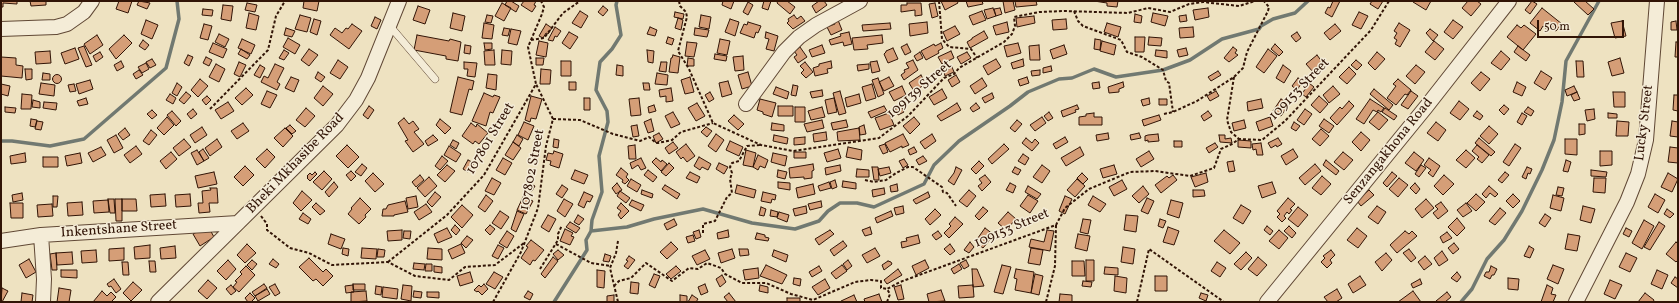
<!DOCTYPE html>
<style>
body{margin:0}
#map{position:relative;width:1679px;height:303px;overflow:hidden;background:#eee2c1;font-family:Vollkorn,serif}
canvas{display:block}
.frame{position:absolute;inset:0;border:2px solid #311406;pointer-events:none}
.scale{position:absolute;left:1537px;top:20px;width:87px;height:18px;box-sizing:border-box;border:2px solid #311406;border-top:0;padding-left:5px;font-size:12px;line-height:14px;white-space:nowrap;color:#311406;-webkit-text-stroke:3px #f4ecd7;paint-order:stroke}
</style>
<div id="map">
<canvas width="1679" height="303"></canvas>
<div class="frame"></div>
<div class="scale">50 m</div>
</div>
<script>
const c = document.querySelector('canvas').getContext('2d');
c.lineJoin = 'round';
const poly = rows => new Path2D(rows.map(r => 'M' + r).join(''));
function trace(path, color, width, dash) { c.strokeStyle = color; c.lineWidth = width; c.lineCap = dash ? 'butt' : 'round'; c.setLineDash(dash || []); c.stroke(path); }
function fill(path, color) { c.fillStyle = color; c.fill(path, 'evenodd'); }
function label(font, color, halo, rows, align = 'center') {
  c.font = font + ' Vollkorn,serif'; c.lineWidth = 3; c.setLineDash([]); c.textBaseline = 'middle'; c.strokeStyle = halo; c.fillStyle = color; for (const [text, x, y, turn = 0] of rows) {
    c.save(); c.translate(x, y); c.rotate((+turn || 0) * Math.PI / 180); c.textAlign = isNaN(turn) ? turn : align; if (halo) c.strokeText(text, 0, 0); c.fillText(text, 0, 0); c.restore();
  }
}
trace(poly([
 [1,141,12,141,50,146,84,139,166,68,179,19,177,1],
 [591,231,627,227,654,219,703,209,752,223,795,229,819,221,828,211,840,203,857,203,874,207,924,184,934,165,959,141,1010,106,1028,92,1059,79,1072,78,1094,69,1116,77,1163,70,1190,60,1222,39,1259,29,1261,26,1273,19,1295,13,1308,1],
 [554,302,587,250,586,240,591,231,592,220,602,192,599,156,608,122,607,111,596,90,600,62,612,49,621,35,616,5,617,1],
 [1461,302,1472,289,1487,259,1504,240,1522,211,1542,170,1554,140,1562,102,1566,61,1599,1]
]), '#717971', 3.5);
const building = poly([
 [1,1,17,1,17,4,3,3,3,7,1,7,1,1],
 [30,1,46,1,46,5,31,6,30,1],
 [119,1,132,1,128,13,116,9,119,1],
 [139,1,150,3,147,9,137,5,139,1],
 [304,1,319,1,317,11,303,8,304,1],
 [507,1,511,1,519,6,516,12,505,5,507,1],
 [524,1,536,1,534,5,536,6,532,12,521,5,524,1],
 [723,1,734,1,731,9,722,5,723,1],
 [764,1,771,1,768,10,762,8,764,1],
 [778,1,787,1,795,7,790,14,777,3,778,1],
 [819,1,824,1,827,5,816,13,812,6,819,1],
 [941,1,957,1,958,3,945,10,941,1],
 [966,1,982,1,983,4,968,7,966,1],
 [1003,1,1013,1,1015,10,1005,13,1003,1],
 [1015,1,1036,1,1037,5,1016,7,1015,1],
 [1094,1,1118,1,1117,7,1107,6,1107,3,1094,1],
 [1333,1,1340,1,1332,17,1325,13,1328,7,1330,8,1333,1],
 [1372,1,1383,1,1378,9,1370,4,1372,1],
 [1414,1,1431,1,1426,10,1413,2,1414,1],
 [1468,1,1477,1,1481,4,1471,16,1462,8,1468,1],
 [1532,1,1537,4,1530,14,1525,10,1532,1],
 [1575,1,1585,1,1594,9,1588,15,1574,2,1575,1],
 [748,2,753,5,748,15,743,12,748,2],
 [247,3,257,5,255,12,245,10,247,3],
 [502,3,511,8,504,21,495,16,502,3],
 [907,3,921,3,922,15,915,16,915,10,901,12,901,5,907,5,907,3],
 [935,3,938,16,932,18,929,4,935,3],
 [223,5,233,6,231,21,221,19,223,5],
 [418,6,430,10,425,24,413,20,418,6],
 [603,6,608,10,603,16,598,12,603,6],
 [993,8,996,16,987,19,984,10,993,8],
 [1000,8,1002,14,996,16,994,9,1000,8],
 [1208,8,1209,17,1195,20,1193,10,1208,8],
 [1542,8,1562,24,1556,31,1551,28,1549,31,1543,26,1540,31,1530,23,1542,8],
 [203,9,213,10,212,16,202,15,203,9],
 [580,11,588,16,581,28,572,23,580,11],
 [982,11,986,20,973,25,969,16,982,11],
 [675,12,684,14,683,19,674,17,675,12],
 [1359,12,1368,16,1361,29,1352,25,1359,12],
 [249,13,259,16,256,30,246,28,249,13],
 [453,13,465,16,462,31,450,28,453,13],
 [1153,13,1168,16,1165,26,1151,22,1153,13],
 [1135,14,1142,16,1141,23,1134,22,1135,14],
 [300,15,311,18,307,32,295,29,300,15],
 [487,15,493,16,491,23,485,22,487,15],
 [701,15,711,17,709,29,699,27,701,15],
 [794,15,797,19,801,16,805,21,793,29,787,23,789,21,788,19,794,15],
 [1186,15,1187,21,1180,22,1179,16,1186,15],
 [1034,16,1035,23,1017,27,1016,18,1034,16],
 [375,17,381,20,377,29,371,26,375,17],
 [678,18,683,20,681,30,675,28,678,18],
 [314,19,321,21,317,35,310,32,314,19],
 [730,19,739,22,735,36,725,32,730,19],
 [1066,19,1067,29,1053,30,1052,20,1066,19],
 [146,20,158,25,152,39,141,34,146,20],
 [838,20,842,30,831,35,827,27,835,24,834,21,838,20],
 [1453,20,1463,27,1453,39,1444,32,1453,20],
 [1622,21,1626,36,1615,38,1611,23,1622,21],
 [1676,21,1677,30,1671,30,1671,22,1676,21],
 [748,22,761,26,758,33,756,32,754,38,740,33,744,24,747,25,748,22],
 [927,22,928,33,910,36,909,24,927,22],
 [1007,22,1009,32,996,35,993,26,1007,22],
 [484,23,494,25,492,39,482,38,484,23],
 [890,23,891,29,863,31,862,25,890,23],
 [1107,23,1121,27,1118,37,1104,32,1107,23],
 [1399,23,1410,30,1400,47,1395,44,1397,40,1394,38,1397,33,1394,31,1399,23],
 [204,24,212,26,208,40,200,38,204,24],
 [352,24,362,31,349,49,330,35,335,28,342,33,346,28,348,29,352,24],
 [546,24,552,28,548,34,546,33,543,38,539,36,546,24],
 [1335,24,1341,31,1330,40,1324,33,1335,24],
 [1517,25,1521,28,1524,25,1536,34,1523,50,1507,37,1517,25],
 [955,26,960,34,947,41,943,32,955,26],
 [555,27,561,31,557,37,555,36,553,41,548,40,555,27],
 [650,27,657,30,655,36,647,34,650,27],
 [1193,27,1194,37,1180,38,1179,28,1193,27],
 [286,28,295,31,292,37,284,35,286,28],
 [504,28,510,29,508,36,502,35,504,28],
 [695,28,709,30,707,37,694,35,695,28],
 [511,29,521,31,517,45,508,43,511,29],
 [1430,29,1438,35,1433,41,1426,33,1430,29],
 [984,31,988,38,970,48,967,42,972,39,972,38,984,31],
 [569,32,578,37,570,49,562,43,569,32],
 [766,32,778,36,774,51,766,49,769,39,765,38,766,32],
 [849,32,852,44,844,46,843,42,831,45,829,40,841,36,840,34,849,32],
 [1297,32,1301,38,1296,42,1291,36,1297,32],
 [219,34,229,39,225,47,215,42,219,34],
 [97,35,103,45,90,54,84,44,97,35],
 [124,35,132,43,116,59,109,49,124,35],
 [417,35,449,41,450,39,461,42,458,61,446,59,446,56,414,50,417,35],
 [882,35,883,43,867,45,868,49,854,50,852,38,882,35],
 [668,37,674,39,672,45,666,43,668,37],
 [1135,37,1145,37,1144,52,1135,52,1135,37],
 [1149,37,1162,38,1161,46,1148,45,1149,37],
 [288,38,300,45,295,54,283,47,288,38],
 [242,39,255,45,251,54,238,48,242,39],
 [720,39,730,41,727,55,717,53,720,39],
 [1095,39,1101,40,1100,50,1094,49,1095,39],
 [143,40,149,45,145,50,139,46,143,40],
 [539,41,548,43,546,57,536,55,539,41],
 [1102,41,1116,45,1114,55,1100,51,1102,41],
 [1434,41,1444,49,1435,60,1425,52,1434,41],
 [687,42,697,43,694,57,685,56,687,42],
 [1676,42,1678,42,1678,57,1675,57,1676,42],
 [213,43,227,49,223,58,209,52,213,43],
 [484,43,492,43,492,49,485,50,484,43],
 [941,43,943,48,938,51,939,53,926,60,921,51,934,44,935,46,941,43],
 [1018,43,1021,53,1007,57,1004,46,1018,43],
 [907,44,911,52,905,55,901,47,907,44],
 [1275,44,1283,52,1279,56,1271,49,1275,44],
 [465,45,471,46,470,54,464,53,465,45],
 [822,45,825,53,812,57,809,50,822,45],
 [1039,45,1040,60,1030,60,1029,46,1039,45],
 [1064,45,1067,54,1053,59,1050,50,1064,45],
 [84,46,92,65,86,67,78,48,84,46],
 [1518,46,1530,55,1526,61,1514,52,1518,46],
 [800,47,807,57,798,63,794,57,797,55,794,51,800,47],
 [1233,47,1237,50,1235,53,1238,55,1229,62,1224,58,1233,47],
 [75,48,79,59,65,64,61,53,75,48],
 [893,48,898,59,888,63,884,54,886,52,886,51,893,48],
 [1186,48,1188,55,1179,57,1177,50,1186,48],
 [241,49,250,55,247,59,238,54,241,49],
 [309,49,318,55,309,66,301,60,309,49],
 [1268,49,1277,56,1264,73,1256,67,1268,49],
 [284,50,289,53,284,60,279,58,284,50],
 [494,50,495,65,485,65,484,51,494,50],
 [502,50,512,51,511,65,501,64,502,50],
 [647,50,654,51,653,63,648,62,647,50],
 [1156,50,1167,51,1167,58,1155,56,1156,50],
 [50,51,51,63,36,64,35,52,50,51],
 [951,51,954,58,942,64,938,57,951,51],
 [1501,51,1510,59,1501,70,1491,63,1501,51],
 [100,52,103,57,96,62,93,56,100,52],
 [920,52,923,58,917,61,914,56,920,52],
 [967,52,971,58,961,64,957,57,967,52],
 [1377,52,1385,59,1375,70,1368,63,1377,52],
 [715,54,727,56,726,61,714,59,715,54],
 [188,55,193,57,189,66,184,63,188,55],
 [673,55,680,57,678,73,669,72,671,58,672,58,673,55],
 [1317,55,1323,63,1313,72,1306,64,1317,55],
 [743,56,744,70,735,71,733,57,743,56],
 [1,57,16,58,16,65,23,66,22,78,1,76,1,57],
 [206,57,212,60,209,66,203,63,206,57],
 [536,58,544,58,543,65,536,65,536,58],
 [688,58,694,59,694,66,687,66,688,58],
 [1620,58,1624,73,1612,76,1608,62,1620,58],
 [152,59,156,65,150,68,146,62,152,59],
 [996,59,1001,67,988,75,983,66,996,59],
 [1023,59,1024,66,1013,69,1011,63,1023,59],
 [338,60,348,67,340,79,330,73,338,60],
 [913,60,918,70,904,80,901,75,905,72,904,70,909,68,906,63,913,60],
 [1356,60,1362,65,1357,70,1351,65,1356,60],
 [121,61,124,67,117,71,114,65,121,61],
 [561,61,571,61,571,76,561,76,561,61],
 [831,61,832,68,827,69,828,73,815,76,813,68,819,66,819,64,831,61],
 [877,61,880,71,872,73,870,62,877,61],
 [1576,61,1583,61,1584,77,1577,77,1576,61],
 [239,62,246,65,240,77,234,74,239,62],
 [464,62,477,63,475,77,467,76,468,69,464,69,464,62],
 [661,62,667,62,666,72,659,71,661,62],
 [805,62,813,72,806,78,801,73,804,70,800,66,805,62],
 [146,63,149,69,142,73,138,67,146,63],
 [216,64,225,69,219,82,209,77,216,64],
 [275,64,284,68,277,82,280,84,277,90,261,82,264,76,268,78,275,64],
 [869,64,869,69,858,71,857,65,869,64],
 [260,65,265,68,260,78,254,75,260,65],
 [617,65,623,66,623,76,616,75,617,65],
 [1283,65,1291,71,1284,83,1276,78,1283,65],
 [1416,65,1425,72,1415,84,1406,76,1416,65],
 [1051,66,1052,71,1043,73,1043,68,1051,66],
 [952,67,954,72,945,76,944,72,952,67],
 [1349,67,1356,74,1347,84,1339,77,1349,67],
 [25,69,32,69,32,79,26,80,25,69],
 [541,69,551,70,550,84,540,84,541,69],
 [139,70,143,75,136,79,133,74,139,70],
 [1040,70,1040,75,1032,76,1031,71,1040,70],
 [1218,71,1221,75,1211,81,1208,77,1218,71],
 [1541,71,1552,78,1545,90,1534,83,1541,71],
 [318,72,325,77,321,82,315,78,318,72],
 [748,72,752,86,742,89,738,75,748,72],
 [1481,72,1490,79,1480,91,1471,83,1481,72],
 [43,73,50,74,50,80,42,80,43,73],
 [657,73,668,75,667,85,655,84,657,73],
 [488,74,497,75,496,90,486,88,488,74],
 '52.5 79a4.5 4.5 0 1 1 9 0a4.5 4.5 0 1 1-9 0Z',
 [921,75,926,84,914,91,909,83,921,75],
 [956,75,960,82,952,87,948,80,956,75],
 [291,77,299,80,294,92,285,88,291,77],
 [458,77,474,81,472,90,469,89,462,115,450,112,458,77],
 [690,77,694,92,685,94,681,80,690,77],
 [889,77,894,86,884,91,879,82,889,77],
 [1027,77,1029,83,1020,86,1018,80,1027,77],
 [878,78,884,94,878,97,872,80,878,78],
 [982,78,987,86,975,94,970,86,982,78],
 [1298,78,1303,81,1297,90,1292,86,1298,78],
 [200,79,208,86,198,97,191,90,200,79],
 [1398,79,1411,90,1407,95,1405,94,1396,105,1387,98,1396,86,1393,84,1398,79],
 [90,80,93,89,79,94,76,84,90,80],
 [728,81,732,94,722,97,719,83,728,81],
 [569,82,576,82,576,90,569,90,569,82],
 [1099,82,1100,88,1093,89,1092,83,1099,82],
 [1123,82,1124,87,1119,89,1119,92,1109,93,1108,87,1123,82],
 [1517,82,1526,87,1522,96,1513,92,1517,82],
 [41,83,55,85,54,96,39,94,41,83],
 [177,83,182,87,177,96,172,93,177,83],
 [643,83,649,83,650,90,644,90,643,83],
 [1309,83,1314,87,1306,97,1302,94,1309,83],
 [1,84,10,86,8,96,1,94,1,84],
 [74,84,76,91,70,92,68,85,74,84],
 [872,84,876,98,866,101,862,87,872,84],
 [793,85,798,86,796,96,791,95,793,85],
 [323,86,333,94,323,106,314,98,323,86],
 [902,86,906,95,894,101,889,92,902,86],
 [1333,86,1340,94,1329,103,1323,95,1333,86],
 [1574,86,1577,92,1567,96,1565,90,1574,86],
 [776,87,789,92,787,99,773,94,776,87],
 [246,88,253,95,242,105,235,98,246,88],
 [671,88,673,101,666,102,666,96,660,97,659,90,671,88],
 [942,89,947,98,934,105,929,97,942,89],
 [1374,89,1393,105,1389,110,1370,94,1374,89],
 [822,90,823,96,812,98,810,92,822,90],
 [267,91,277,95,270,108,261,104,267,91],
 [840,91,846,113,839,115,833,93,840,91],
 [1216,91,1219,96,1210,101,1207,96,1216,91],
 [1411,91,1418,96,1408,109,1401,105,1411,91],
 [186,92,191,96,184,104,179,100,186,92],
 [710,92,714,99,709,102,705,95,710,92],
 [1577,92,1580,99,1574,101,1571,95,1577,92],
 [1613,92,1625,92,1625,107,1614,107,1613,92],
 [484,93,493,97,494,95,500,97,493,113,490,112,486,126,472,121,484,93],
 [992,93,994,98,985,103,982,98,992,93],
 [22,94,32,95,31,109,21,109,22,94],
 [170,94,176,98,173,104,166,100,170,94],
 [859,94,861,103,847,107,845,98,859,94],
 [1674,95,1678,95,1678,111,1673,110,1674,95],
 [207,96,211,100,206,105,202,100,207,96],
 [531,96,542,99,536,119,531,118,530,122,525,120,531,96],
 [1319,96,1328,104,1320,113,1311,105,1319,96],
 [86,98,88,104,79,106,77,101,86,98],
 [584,98,590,98,590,110,584,110,584,98],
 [639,98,641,115,631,116,629,99,639,98],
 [834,98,837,112,828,114,825,100,834,98],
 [1149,98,1150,104,1143,106,1141,100,1149,98],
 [760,99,776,103,772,117,763,114,763,112,757,110,760,99],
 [1159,99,1167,99,1167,105,1159,105,1159,99],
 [1261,99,1263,108,1248,111,1247,102,1261,99],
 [1281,99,1289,104,1281,116,1273,111,1281,99],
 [1370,99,1384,108,1381,112,1378,110,1377,112,1373,110,1364,124,1356,119,1370,99],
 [33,100,40,102,40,108,32,107,33,100],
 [1349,101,1354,106,1337,125,1330,118,1340,107,1342,109,1349,101],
 [1459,101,1469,109,1460,120,1450,113,1459,101],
 [44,102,57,103,56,110,43,108,44,102],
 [228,102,234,111,221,119,215,110,228,102],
 [697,103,705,116,696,121,688,108,697,103],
 [957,103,961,110,941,121,937,116,957,103],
 [976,103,980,108,973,112,970,108,976,103],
 [654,105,656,111,649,113,648,107,654,105],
 [1077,105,1079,109,1075,110,1076,112,1063,117,1061,111,1077,105],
 [1504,105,1509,109,1504,115,1499,110,1504,105],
 [369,106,374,110,368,119,363,115,369,106],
 [778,106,793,106,793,116,778,116,778,106],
 [884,106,887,111,871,118,868,112,884,106],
 [901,106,904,112,898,115,895,109,901,106],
 [5,107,16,108,15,113,5,112,5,107],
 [795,107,805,107,805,122,795,122,795,107],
 [822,107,825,117,811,120,808,111,822,107],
 [1528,107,1534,111,1531,116,1524,112,1528,107],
 [306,108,315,116,305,127,296,120,306,108],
 [1385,108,1397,116,1394,120,1382,112,1385,108],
 [193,109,197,114,191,119,187,114,193,109],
 [1305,109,1312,114,1304,125,1297,120,1305,109],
 [1594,109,1595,119,1587,121,1585,110,1594,109],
 [152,110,157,115,152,119,147,114,152,110],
 [172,111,181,121,176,126,167,115,172,111],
 [1208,111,1212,116,1204,121,1201,116,1208,111],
 [1477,111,1483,116,1480,120,1473,116,1477,111],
 [673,112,680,124,671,128,665,116,673,112],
 [1049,112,1053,118,1048,121,1044,116,1049,112],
 [1378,112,1388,120,1379,130,1369,122,1378,112],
 [889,113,894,125,880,130,875,118,889,113],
 [1094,113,1094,117,1102,117,1102,125,1079,125,1079,117,1086,116,1086,114,1094,113],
 [1522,113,1527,116,1522,125,1517,122,1522,113],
 [1608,113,1617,114,1617,118,1608,118,1608,113],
 [734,115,744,124,738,130,728,121,734,115],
 [1159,115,1161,120,1144,126,1142,120,1159,115],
 [167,117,174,125,164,135,157,128,167,117],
 [914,117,920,124,910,134,903,126,914,117],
 [1042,117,1046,123,1035,131,1030,125,1042,117],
 [1270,117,1273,126,1259,131,1256,122,1270,117],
 [404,118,409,124,413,121,419,129,414,132,424,144,413,152,405,141,408,140,398,123,404,118],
 [31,119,37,120,35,127,30,126,31,119],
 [440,119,451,128,445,134,436,125,440,119],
 [651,119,654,131,648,133,644,122,651,119],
 [1324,119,1334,126,1329,133,1319,126,1324,119],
 [822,120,824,128,807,132,804,124,822,120],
 [846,120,848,127,833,130,831,123,846,120],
 [1017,120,1022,124,1015,132,1010,128,1017,120],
 [1244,120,1246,128,1234,131,1232,123,1244,120],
 [37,121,43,122,41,130,35,129,37,121],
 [1617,121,1629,122,1628,136,1616,136,1617,121],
 [1672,121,1678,122,1678,137,1670,136,1672,121],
 [524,122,534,126,528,140,518,135,524,122],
 [1294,122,1300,126,1296,131,1291,128,1294,122],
 [1436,122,1446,130,1438,141,1427,133,1436,122],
 [243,123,249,131,237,139,231,131,243,123],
 [471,123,476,127,477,124,488,133,479,144,475,141,473,144,462,136,471,123],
 [772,123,784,125,784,131,771,130,772,123],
 [1579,124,1585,124,1585,134,1579,135,1579,124],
 [290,125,296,131,292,134,286,128,290,125],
 [637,125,639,136,633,137,631,126,637,125],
 [864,125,866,134,860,135,859,127,864,125],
 [1489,126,1498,134,1489,144,1480,136,1489,126],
 [202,127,207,135,195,143,190,135,202,127],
 [706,127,712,131,707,137,701,132,706,127],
 [125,128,130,135,123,140,118,134,125,128],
 [285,128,293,136,283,147,274,138,285,128],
 [859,128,860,140,838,141,837,132,859,128],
 [1321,129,1329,136,1320,146,1312,139,1321,129],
 [151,130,157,135,149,145,143,141,151,130],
 [826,132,827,140,814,142,813,134,826,132],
 [1361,132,1370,140,1361,151,1352,142,1361,132],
 [659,133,663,139,656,143,653,136,659,133],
 [1108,133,1109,139,1097,141,1096,135,1108,133],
 [1139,133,1141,138,1131,140,1130,135,1139,133],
 [716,134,724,140,716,152,708,146,716,134],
 [903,134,909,145,902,148,902,146,890,152,885,143,903,134],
 [932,134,936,141,925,149,920,142,932,134],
 [1158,134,1159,141,1148,142,1148,140,1145,141,1145,136,1148,135,1158,134],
 [116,135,123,148,114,153,107,140,116,135],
 [433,135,438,140,428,146,425,141,433,135],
 [517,135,523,139,519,146,513,142,517,135],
 [774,135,788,138,787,144,773,141,774,135],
 [1219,135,1225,135,1225,139,1231,138,1232,143,1220,142,1219,135],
 [805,137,805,144,794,145,794,138,805,137],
 [1065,137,1068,142,1056,149,1053,144,1065,137],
 [1026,138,1032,143,1035,139,1039,143,1032,151,1022,143,1026,138],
 [1278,138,1282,144,1277,147,1276,145,1271,148,1268,143,1278,138],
 [1479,138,1495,152,1491,156,1475,143,1479,138],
 [184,139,191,147,179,156,173,148,184,139],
 [217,139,222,147,210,156,205,148,217,139],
 [554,139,559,140,558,148,553,147,554,139],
 [1565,139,1577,139,1577,155,1565,154,1565,139],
 [453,140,459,143,456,149,450,145,453,140],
 [1238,140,1251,141,1251,148,1238,147,1238,140],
 [730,141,743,147,739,156,726,150,730,141],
 [1174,141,1182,141,1182,147,1174,147,1174,141],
 [513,142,521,148,513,160,505,155,513,142],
 [673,142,678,148,669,154,665,148,673,142],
 [1215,143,1218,147,1209,153,1206,148,1215,143],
 [1261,143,1263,155,1257,155,1256,149,1253,150,1252,144,1261,143],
 [686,144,695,156,687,162,683,157,681,159,676,152,686,144],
 [885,144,888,152,883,154,879,146,885,144],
 [1004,144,1009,149,992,164,988,159,1004,144],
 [1515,144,1521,148,1509,166,1503,162,1515,144],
 [347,145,359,157,348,168,336,156,347,145],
 [635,145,636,159,629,159,628,146,635,145],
 [1477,145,1489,155,1482,163,1477,159,1479,157,1472,151,1477,145],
 [136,146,142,154,130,163,124,155,136,146],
 [449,146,461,154,456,162,444,155,449,146],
 [101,147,106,155,93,162,88,153,101,147],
 [848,147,862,150,861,160,846,157,848,147],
 [914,147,917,152,910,155,908,150,914,147],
 [1080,147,1084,155,1066,166,1061,158,1080,147],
 [1670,147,1678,148,1678,163,1668,162,1670,147],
 [203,149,209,158,204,161,199,152,203,149],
 [267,149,275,157,265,168,256,159,267,149],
 [838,149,841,158,827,162,824,153,838,149],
 [1293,149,1298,157,1286,165,1281,156,1293,149],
 [197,150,204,161,197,165,191,153,197,150],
 [746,150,756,153,753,167,743,165,746,150],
 [1466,150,1475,158,1466,168,1456,160,1466,150],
 [554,151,563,154,559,168,550,165,551,161,546,160,548,153,553,154,554,151],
 [1149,151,1154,159,1141,167,1136,159,1149,151],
 [1600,151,1612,151,1612,165,1600,166,1600,151],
 [171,152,177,159,166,169,160,161,171,152],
 [794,152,806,152,806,158,794,158,794,152],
 [1343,152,1353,160,1344,170,1334,162,1343,152],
 [1414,152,1424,160,1416,171,1405,163,1414,152],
 [25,153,26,162,11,164,10,156,25,153],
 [80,153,82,163,67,166,65,156,80,153],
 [773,153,787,156,785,166,771,162,773,153],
 [1023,154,1029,158,1025,165,1018,161,1023,154],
 [758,155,768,160,765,168,760,166,758,170,753,167,758,155],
 [442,156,448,161,440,170,435,166,442,156],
 [923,156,927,161,919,165,916,160,923,156],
 [43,157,58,157,58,167,43,167,43,157],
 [699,157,711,164,708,170,702,167,700,170,694,166,699,157],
 [503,158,512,163,505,175,496,170,503,158],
 [641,158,646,168,641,170,638,165,632,169,630,163,641,158],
 [656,158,661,162,662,160,667,164,661,171,652,162,656,158],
 [1429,158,1440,166,1433,177,1428,173,1431,170,1424,165,1429,158],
 [904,159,908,165,903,168,899,161,904,159],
 [468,160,474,163,468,172,463,169,468,160],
 [1326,160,1339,171,1336,175,1323,165,1326,160],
 [1566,160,1571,162,1568,172,1563,171,1566,160],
 [979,161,984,166,976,174,971,169,979,161],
 [1233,161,1235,171,1229,172,1227,162,1233,161],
 [669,163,674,168,666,176,661,172,669,163],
 [719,163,728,167,724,174,716,169,719,163],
 [362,164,367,168,361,176,355,172,362,164],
 [813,164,814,170,812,171,812,178,804,179,804,177,790,178,789,168,813,164],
 [1315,164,1321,171,1305,185,1299,178,1315,164],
 [447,165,455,171,445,182,437,175,447,165],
 [840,165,841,171,826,175,825,168,840,165],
 [1042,165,1050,171,1042,183,1033,177,1042,165],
 [1114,165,1117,174,1103,178,1100,169,1114,165],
 [1421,165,1426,168,1419,177,1415,174,1421,165],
 [245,166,254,175,243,186,234,177,245,166],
 [872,167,878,167,879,180,874,180,872,167],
 [889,167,891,173,880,176,878,169,889,167],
 [956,167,962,170,954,185,948,181,954,173,956,167],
 [1015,167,1021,170,1018,175,1012,172,1015,167],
 [1527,167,1532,169,1530,174,1528,173,1526,179,1522,177,1527,167],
 [621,168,628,174,626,177,629,180,625,184,622,182,623,180,616,175,621,168],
 [857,169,869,170,869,177,856,177,857,169],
 [575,170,588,175,584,184,571,179,575,170],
 [648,170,657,177,653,182,644,175,648,170],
 [778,170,787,172,785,179,777,177,778,170],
 [1591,170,1607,172,1606,177,1591,176,1591,170],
 [324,171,332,179,322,190,313,182,324,171],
 [351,171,356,176,351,181,346,175,351,171],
 [214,172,217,184,198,188,195,176,214,172],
 [315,172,317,174,310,181,307,178,308,177,307,176,310,173,312,175,315,172],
 [690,172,700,177,697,183,686,178,690,172],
 [1392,172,1397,176,1387,187,1383,183,1392,172],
 [1505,172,1509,175,1502,183,1498,180,1505,172],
 [373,173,384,184,375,192,365,181,373,173],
 [1082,173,1088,179,1083,184,1077,178,1082,173],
 [1206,173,1208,182,1195,187,1191,177,1206,173],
 [1668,173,1678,179,1672,192,1661,187,1668,173],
 [420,175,424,180,416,187,412,182,420,175],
 [985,175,991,182,982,191,978,186,982,183,979,179,985,175],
 [1173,175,1177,180,1161,193,1155,185,1167,176,1169,178,1173,175],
 [1444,175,1454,184,1443,195,1434,186,1444,175],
 [1322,176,1331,184,1321,195,1312,188,1322,176],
 [429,177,437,186,425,197,417,188,429,177],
 [492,178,501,183,494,195,485,191,492,178],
 [1399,178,1408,185,1398,197,1389,189,1399,178],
 [1594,178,1606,178,1605,193,1593,192,1594,178],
 [631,179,641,185,637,192,627,186,631,179],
 [1077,179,1085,186,1075,197,1067,190,1077,179],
 [835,180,837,187,832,189,830,182,835,180],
 [1122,180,1127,189,1114,196,1109,187,1122,180],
 [843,181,856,183,856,189,842,187,843,181],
 [334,182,338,187,329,197,325,192,334,182],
 [778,182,790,183,790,190,778,188,778,182],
 [829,182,831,188,820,191,818,186,829,182],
 [1272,182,1276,193,1262,198,1258,186,1272,182],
 [528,183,535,186,532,191,525,188,528,183],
 [617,183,622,190,616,194,612,188,617,183],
 [1010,183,1016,186,1013,193,1006,190,1010,183],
 [1415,183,1420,189,1416,194,1410,188,1415,183],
 [813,184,815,194,798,198,796,188,813,184],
 [897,184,898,191,891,192,890,186,897,184],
 [562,185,568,189,562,198,556,194,562,185],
 [665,185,680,194,677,199,662,189,665,185],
 [737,185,756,190,754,198,735,193,737,185],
 [1028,186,1041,194,1037,199,1025,192,1028,186],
 [1143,186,1149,194,1139,203,1132,196,1143,186],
 [1489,186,1498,194,1495,197,1490,193,1486,198,1482,194,1489,186],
 [1558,187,1564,188,1562,196,1556,195,1558,187],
 [210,188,217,188,218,203,209,203,210,212,199,213,198,203,203,203,202,191,211,190,210,188],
 [884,188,885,194,873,197,872,190,884,188],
 [642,190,653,194,652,198,641,194,642,190],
 [969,190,976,196,967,207,959,201,969,190],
 [1193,190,1204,190,1205,196,1193,197,1193,190],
 [1369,190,1374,195,1361,206,1357,201,1369,190],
 [302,191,312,200,301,211,293,203,302,191],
 [620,191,630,198,626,203,617,196,620,191],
 [435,192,441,197,432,207,427,202,435,192],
 [584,192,593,196,590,202,587,201,584,208,578,205,584,192],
 [763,192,776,195,775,200,772,199,771,203,761,201,763,192],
 [928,192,930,197,916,204,913,200,928,192],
 [22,193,23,200,13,202,12,195,22,193],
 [165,194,166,206,151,207,150,195,165,194],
 [190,194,191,206,176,207,175,195,190,194],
 [1476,194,1485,202,1476,211,1467,203,1476,194],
 [1513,194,1520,201,1513,208,1506,201,1513,194],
 [1655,194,1665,200,1658,213,1648,207,1655,194],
 [486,195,493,201,485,212,478,207,486,195],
 [1028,195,1038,201,1030,213,1020,206,1028,195],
 [1553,195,1564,198,1561,211,1550,208,1553,195],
 [53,196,58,196,57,207,53,207,53,196],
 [416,196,418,207,408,209,406,198,416,196],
 [1065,196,1072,199,1065,214,1059,211,1065,196],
 [1093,196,1106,204,1100,212,1088,205,1093,196],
 [523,197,533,201,526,214,517,210,523,197],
 [360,198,371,209,365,215,366,217,359,224,348,214,352,209,351,208,360,198],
 [1147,198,1154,201,1148,214,1141,211,1147,198],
 [1288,198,1295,204,1290,209,1292,210,1289,214,1287,212,1284,216,1286,218,1282,222,1277,217,1280,214,1277,211,1288,198],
 [108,199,114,199,115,213,110,213,108,199],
 [115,199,122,199,122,221,116,221,115,199],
 [122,199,136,199,137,211,122,211,122,199],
 [564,199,573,204,565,217,557,211,564,199],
 [1426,199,1434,208,1422,218,1415,209,1426,199],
 [108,200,109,212,94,213,93,201,108,200],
 [632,200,644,205,641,211,629,205,632,200],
 [1171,200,1183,203,1179,218,1167,214,1171,200],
 [405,201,408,212,394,215,394,216,382,216,383,209,386,209,388,205,405,201],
 [821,201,822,207,810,210,808,204,821,201],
 [82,202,83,215,68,216,67,203,82,202],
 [1441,202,1448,211,1438,219,1433,213,1438,209,1435,206,1441,202],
 [10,203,23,203,23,218,11,218,10,203],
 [316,203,325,211,320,215,312,207,316,203],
 [621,203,629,211,621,219,618,215,621,211,617,208,621,203],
 [1466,203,1472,211,1463,217,1457,210,1466,203],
 [52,204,53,216,38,217,37,205,52,204],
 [426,204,432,212,419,220,414,212,426,204],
 [462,205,473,215,462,228,451,217,462,205],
 [1241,205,1251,211,1243,224,1233,218,1241,205],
 [806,206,807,213,795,216,793,209,806,206],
 [903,206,904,213,896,215,894,208,903,206],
 [1377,206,1386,212,1378,224,1368,217,1377,206],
 [1583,206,1595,209,1591,223,1580,220,1583,206],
 [761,207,766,209,764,216,759,215,761,207],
 [983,207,988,211,979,220,975,216,983,207],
 [1298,207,1308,215,1298,227,1288,219,1298,207],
 [1500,208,1506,213,1495,225,1489,221,1500,208],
 [935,209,941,215,930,225,925,219,935,209],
 [1667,209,1674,214,1670,218,1664,214,1667,209],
 [771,210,778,212,777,217,770,216,771,210],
 [500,211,509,217,501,229,492,223,500,211],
 [517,211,524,214,516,232,511,229,517,211],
 [891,211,893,216,877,223,875,218,891,211],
 [779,212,789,215,787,222,777,218,779,212],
 [1008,212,1016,219,1006,230,998,223,1008,212],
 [303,213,311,219,308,224,299,219,303,213],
 [1545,214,1551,218,1545,227,1539,223,1545,214],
 [548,215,556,219,549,232,541,227,548,215],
 [578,215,584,219,579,225,574,222,578,215],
 [1126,215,1138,216,1136,232,1124,230,1126,215],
 [955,217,963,224,949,238,944,233,951,226,949,224,955,217],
 [1457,218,1465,228,1457,236,1448,227,1457,218],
 [674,219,677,225,667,230,664,224,674,219],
 [1083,219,1091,220,1088,234,1080,232,1083,219],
 [1160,219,1166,221,1163,228,1158,226,1160,219],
 [1644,220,1654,226,1642,249,1632,243,1644,220],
 [570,222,580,228,576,233,566,227,570,222],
 [1659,222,1665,226,1650,250,1644,247,1659,222],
 [455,225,460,230,456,235,451,230,455,225],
 [490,225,495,229,490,235,485,230,490,225],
 [1267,226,1273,231,1270,235,1264,230,1267,226],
 [1289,226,1296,233,1292,238,1284,231,1289,226],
 [870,227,872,234,865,236,862,230,870,227],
 [1168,227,1179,231,1174,245,1163,242,1168,227],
 [204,228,209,228,214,237,200,246,193,234,204,228],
 [447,228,452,237,438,243,434,234,447,228],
 [985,228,994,235,983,248,975,242,985,228],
 [1357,228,1367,236,1358,248,1347,240,1357,228],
 [1626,228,1632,231,1629,237,1623,234,1626,228],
 [565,229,573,233,571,236,574,237,570,245,560,241,565,229],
 [402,230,402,240,388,241,387,231,402,230],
 [699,230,701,237,696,239,693,232,699,230],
 [728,230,729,237,718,239,717,233,728,230],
 [830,230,834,234,819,245,815,239,830,230],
 [1047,230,1054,231,1050,251,1029,247,1031,239,1044,242,1047,230],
 [1224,230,1240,243,1230,254,1214,241,1224,230],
 [1279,230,1288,238,1279,249,1269,241,1279,230],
 [404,231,411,231,410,239,403,238,404,231],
 [507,231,514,236,507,248,499,243,507,231],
 [938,231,942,236,936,240,932,235,938,231],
 [1405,231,1409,234,1412,231,1417,236,1397,253,1390,245,1405,231],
 [1447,232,1452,238,1443,243,1440,237,1447,232],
 [757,233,765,235,765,237,769,238,768,241,755,239,757,233],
 [331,234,345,239,341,249,328,244,331,234],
 [1078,234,1090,236,1087,251,1075,248,1078,234],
 [1568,234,1580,236,1577,251,1565,249,1568,234],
 [693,235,695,241,688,243,686,237,693,235],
 [918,235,920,243,902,248,901,242,907,241,906,238,918,235],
 [467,236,473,240,466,248,461,243,467,236],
 [531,240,544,250,535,261,533,260,530,265,521,258,528,247,526,246,531,240],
 [843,241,847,246,834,256,830,250,843,241],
 [671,242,678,249,667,259,660,252,671,242],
 [970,242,974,247,969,253,964,250,970,242],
 [1676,242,1678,244,1678,260,1676,262,1666,254,1676,242],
 [1454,243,1459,249,1453,254,1448,248,1454,243],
 [247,244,256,253,245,263,237,255,247,244],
 [461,244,465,253,452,259,448,250,461,244],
 [950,244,955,251,950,255,944,249,950,244],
 [150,245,150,258,135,259,134,247,150,245],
 [498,245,504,248,498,259,492,256,498,245],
 [175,246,176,258,161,259,160,248,175,246],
 [1529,246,1534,249,1530,258,1524,256,1529,246],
 [1123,247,1135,249,1133,264,1121,262,1123,247],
 [124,248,124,260,109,261,109,249,124,248],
 [343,248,349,249,348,256,342,254,343,248],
 [362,248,377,249,376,259,361,258,362,248],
 [428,248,442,249,442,260,427,259,428,248],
 [875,248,880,256,867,263,862,255,875,248],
 [1031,248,1043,250,1040,265,1028,263,1031,248],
 [378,249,385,250,384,257,377,257,378,249],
 [732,249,735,258,721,263,718,253,732,249],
 [739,249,748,249,749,255,740,256,739,249],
 [1409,249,1416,258,1411,262,1403,253,1409,249],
 [96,250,97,262,82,263,81,251,96,250],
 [558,250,564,255,558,260,553,254,558,250],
 [705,250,710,259,697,265,692,256,705,250],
 [774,250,788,255,786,262,772,256,774,250],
 [1331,250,1335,255,1330,260,1332,263,1327,268,1321,262,1325,258,1323,256,1331,250],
 [1442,251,1448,260,1439,266,1434,258,1442,251],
 [72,252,73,264,57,265,56,253,72,252],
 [1246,252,1252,258,1241,270,1234,264,1246,252],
 [56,253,57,270,52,270,50,254,56,253],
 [1386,253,1392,260,1382,271,1375,262,1386,253],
 [1626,253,1637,258,1630,272,1619,267,1626,253],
 [605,254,611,256,609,262,603,261,605,254],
 [629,256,635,260,628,269,624,266,628,261,626,260,629,256],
 [1425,256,1432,264,1424,270,1418,262,1425,256],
 [553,257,558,261,545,278,541,274,553,257],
 [1258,257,1267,265,1257,276,1248,269,1258,257],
 [309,258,323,272,326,269,333,276,323,286,316,279,313,281,299,267,309,258],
 [29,259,36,272,26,278,19,265,29,259],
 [273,259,279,264,276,268,269,264,273,259],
 [228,260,236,269,226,280,217,271,228,260],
 [252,260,257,264,252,270,247,265,252,260],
 [848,260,852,266,847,270,843,264,848,260],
 [925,260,929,268,916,275,912,266,925,260],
 [966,260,969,266,964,269,960,263,966,260],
 [1086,260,1094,260,1094,281,1086,281,1086,260],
 [149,261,155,261,156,272,150,272,149,261],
 [888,261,891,262,892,264,884,270,882,265,888,261],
 [1072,261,1084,261,1085,276,1072,276,1072,261],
 [122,262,128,262,129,275,123,275,122,262],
 [1217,262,1226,268,1220,277,1211,271,1217,262],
 [414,263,425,264,424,270,413,269,414,263],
 [426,264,432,264,432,271,425,271,426,264],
 [959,264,962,269,954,274,951,269,959,264],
 [766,265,787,275,782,284,760,276,766,265],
 [842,265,847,271,836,279,831,273,842,265],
 [1002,265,1011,267,1003,294,994,292,1002,265],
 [1553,265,1564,269,1558,284,1547,279,1553,265],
 [246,266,255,275,239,292,233,287,237,282,235,281,242,274,240,272,246,266],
 [434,266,442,267,442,273,434,272,434,266],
 [676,266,681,271,671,279,666,274,676,266],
 [819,266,822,271,812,277,809,272,819,266],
 [1491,266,1497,269,1494,275,1492,275,1490,279,1484,276,1486,272,1489,272,1491,266],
 [1105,267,1118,268,1118,275,1104,274,1105,267],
 [758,268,759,278,745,280,743,270,758,268],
 [898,269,902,275,887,284,884,280,898,269],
 [972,269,977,269,984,286,973,287,972,269],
 [1016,269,1034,272,1031,293,1015,290,1017,279,1014,278,1016,269],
 [61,270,77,270,77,278,61,277,61,270],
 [597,270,605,271,604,288,597,287,597,270],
 [1657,270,1668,275,1662,289,1651,284,1657,270],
 [470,272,473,282,460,286,457,276,470,272],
 [494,272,503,277,495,289,486,284,494,272],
 [1457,272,1461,277,1457,282,1451,278,1457,272],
 [654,274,660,276,655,288,649,285,654,274],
 [1035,274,1043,276,1039,295,1031,293,1035,274],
 [722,275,726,282,720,287,716,279,722,275],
 [1115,276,1127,278,1126,293,1114,291,1115,276],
 [1155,276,1167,276,1167,291,1155,291,1155,276],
 [1360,276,1366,285,1353,293,1348,284,1360,276],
 [1675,277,1678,279,1678,288,1671,283,1675,277],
 [794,278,801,279,800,286,793,284,794,278],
 [1508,278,1519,279,1518,290,1508,289,1508,278],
 [114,279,121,289,116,293,111,286,109,287,107,284,114,279],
 [825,279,830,288,818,295,812,287,825,279],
 [1420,279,1422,284,1413,288,1411,284,1420,279],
 [208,280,217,288,207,299,198,291,208,280],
 [1610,280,1622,285,1615,299,1604,294,1610,280],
 [1083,281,1092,282,1091,287,1082,286,1083,281],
 [133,282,142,290,131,301,123,293,133,282],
 [631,282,639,283,638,294,630,293,631,282],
 [264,284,267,288,255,296,252,292,264,284],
 [275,284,280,293,275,296,269,287,275,284],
 [353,284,365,284,365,290,353,290,353,284],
 [484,284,488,289,482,295,478,291,477,292,474,290,479,285,481,287,484,284],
 [705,284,708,292,701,295,698,287,705,284],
 [231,285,236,291,231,295,226,289,231,285],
 [353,285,354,292,346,293,345,286,353,285],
 [403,285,412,286,411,301,401,299,403,285],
 [760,285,768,287,768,293,759,291,760,285],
 [901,285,904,299,898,300,894,287,901,285],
 [973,285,974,297,959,298,958,286,973,285],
 [1547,285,1553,288,1551,294,1556,295,1553,302,1541,302,1547,285],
 [376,286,382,287,381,295,375,294,376,286],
 [383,287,398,289,397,299,382,297,383,287],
 [2,288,8,291,2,302,1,302,2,288],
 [59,288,71,290,69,302,57,302,59,288],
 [267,289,270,294,258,301,255,296,267,289],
 [1337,289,1342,298,1336,302,1328,302,1324,297,1337,289],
 [941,290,945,301,929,302,927,294,941,290],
 [102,291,107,296,111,292,116,297,111,302,93,302,102,291],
 [366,291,367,301,351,302,351,292,366,291],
 [414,291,422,292,421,298,413,297,414,291],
 [528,291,533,294,530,300,524,297,528,291],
 [1413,291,1421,302,1398,302,1413,291],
 [427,292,439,292,439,298,427,297,427,292],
 [1447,292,1451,297,1445,302,1438,302,1436,301,1447,292],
 [22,293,33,295,32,302,21,302,22,293],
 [250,293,255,298,251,302,248,302,245,298,250,293],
 [729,293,736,302,728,302,724,297,729,293],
 [1201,293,1208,295,1206,301,1199,298,1201,293],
 [1645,293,1654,300,1653,302,1638,302,1645,293],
 [879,294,882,302,865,302,864,299,879,294],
 [1060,294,1072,295,1072,302,1059,302,1060,294],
 [614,295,614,302,607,302,607,296,614,295],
 [680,295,687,296,687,302,680,302,680,295],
 [692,295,698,299,696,302,688,302,692,295],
 [854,295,857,302,841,302,841,301,854,295],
 [787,298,800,298,800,302,787,302,787,298]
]);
fill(building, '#d59e77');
trace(building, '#311406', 1);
const service = poly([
 [389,25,435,79]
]);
const minor = poly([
 [1,29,56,27,67,24,84,12,92,1],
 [746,104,784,52,799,37,816,25,860,1],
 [41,235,44,279,43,302],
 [1,241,41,235,238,223],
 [158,302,337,125,356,100,368,78,399,1],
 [1267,302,1426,107,1509,1],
 [1576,302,1627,202,1638,174,1646,140,1657,1]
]);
trace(service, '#604835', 8);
trace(minor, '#604835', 16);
trace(poly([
 [679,1,680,6,686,12,687,17,678,51,689,69,713,123,761,145,793,151,879,138,908,116,944,78,954,74,959,68,1004,42,1012,34,1015,26,1014,17,1039,12,1064,11,1128,13,1148,8,1170,12,1189,4,1203,2,1239,6,1255,1],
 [939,1,942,39,949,47,971,49,977,58],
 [1074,11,1078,21,1083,26,1121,40,1127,52,1142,57,1163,70,1166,81,1169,83,1173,112],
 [531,40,544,38,563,13,580,1],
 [1234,77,1227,120,1231,132,1239,139],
 [210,109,268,50,276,16,285,1],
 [1164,114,1173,112,1197,101,1234,77,1243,68,1247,52,1268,11,1269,7,1264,1],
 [553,119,580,120,613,134,640,141,649,137,656,143,658,143,672,140,681,132,713,123],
 [865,180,874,182,886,180,896,173,908,167,913,167,942,187,943,192,947,193,956,206],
 [261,216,267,224,267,230,290,248,309,253,332,265,388,262,415,276,449,280,465,267,495,265,524,243],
 [703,233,703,224,715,221,727,197,732,193,730,179,732,173,730,167,732,163,739,161,747,146,760,145],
 [618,241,616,253,610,268,618,302],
 [556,244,591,263,611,266],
 [388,262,447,215,484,175,536,84,528,47,542,14,544,7,541,1],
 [540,269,558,240,558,234,562,225],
 [614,286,619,281,631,278,646,263,672,281,689,268,698,269,707,263,721,268,725,274,742,283,766,283,791,294,813,300,855,282,871,280,881,281,881,288,887,289],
 [493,302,521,252,538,208,546,146,553,119,536,84],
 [887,302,890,294,887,289,900,282,1056,225,1065,208,1089,189,1130,172,1155,171,1190,176,1214,168,1221,149,1232,144,1239,139,1262,140,1285,121,1371,30,1389,1],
 [1046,302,1055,266,1056,225],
 [1137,302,1149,249,1224,302]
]), '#311406', 2, [3, 2]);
trace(service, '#f4ecd7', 7);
trace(minor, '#f4ecd7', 14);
label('14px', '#311406', '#f4ecd7', [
 ["109139 Street",920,90,-41],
 ["109153 Street",1300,90,-46],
 ["Lucky Street",1645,123,-83],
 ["107801 Street",491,139,-59],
 ["Senzangakhona Road",1389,152,-51],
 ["Bheki Mkhasibe Road",296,164,-46],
 ["107802 Street",533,170,-79],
 ["109153 Street",1012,229,-23],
 ["Inkentshane Street",119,230,-4]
]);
</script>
